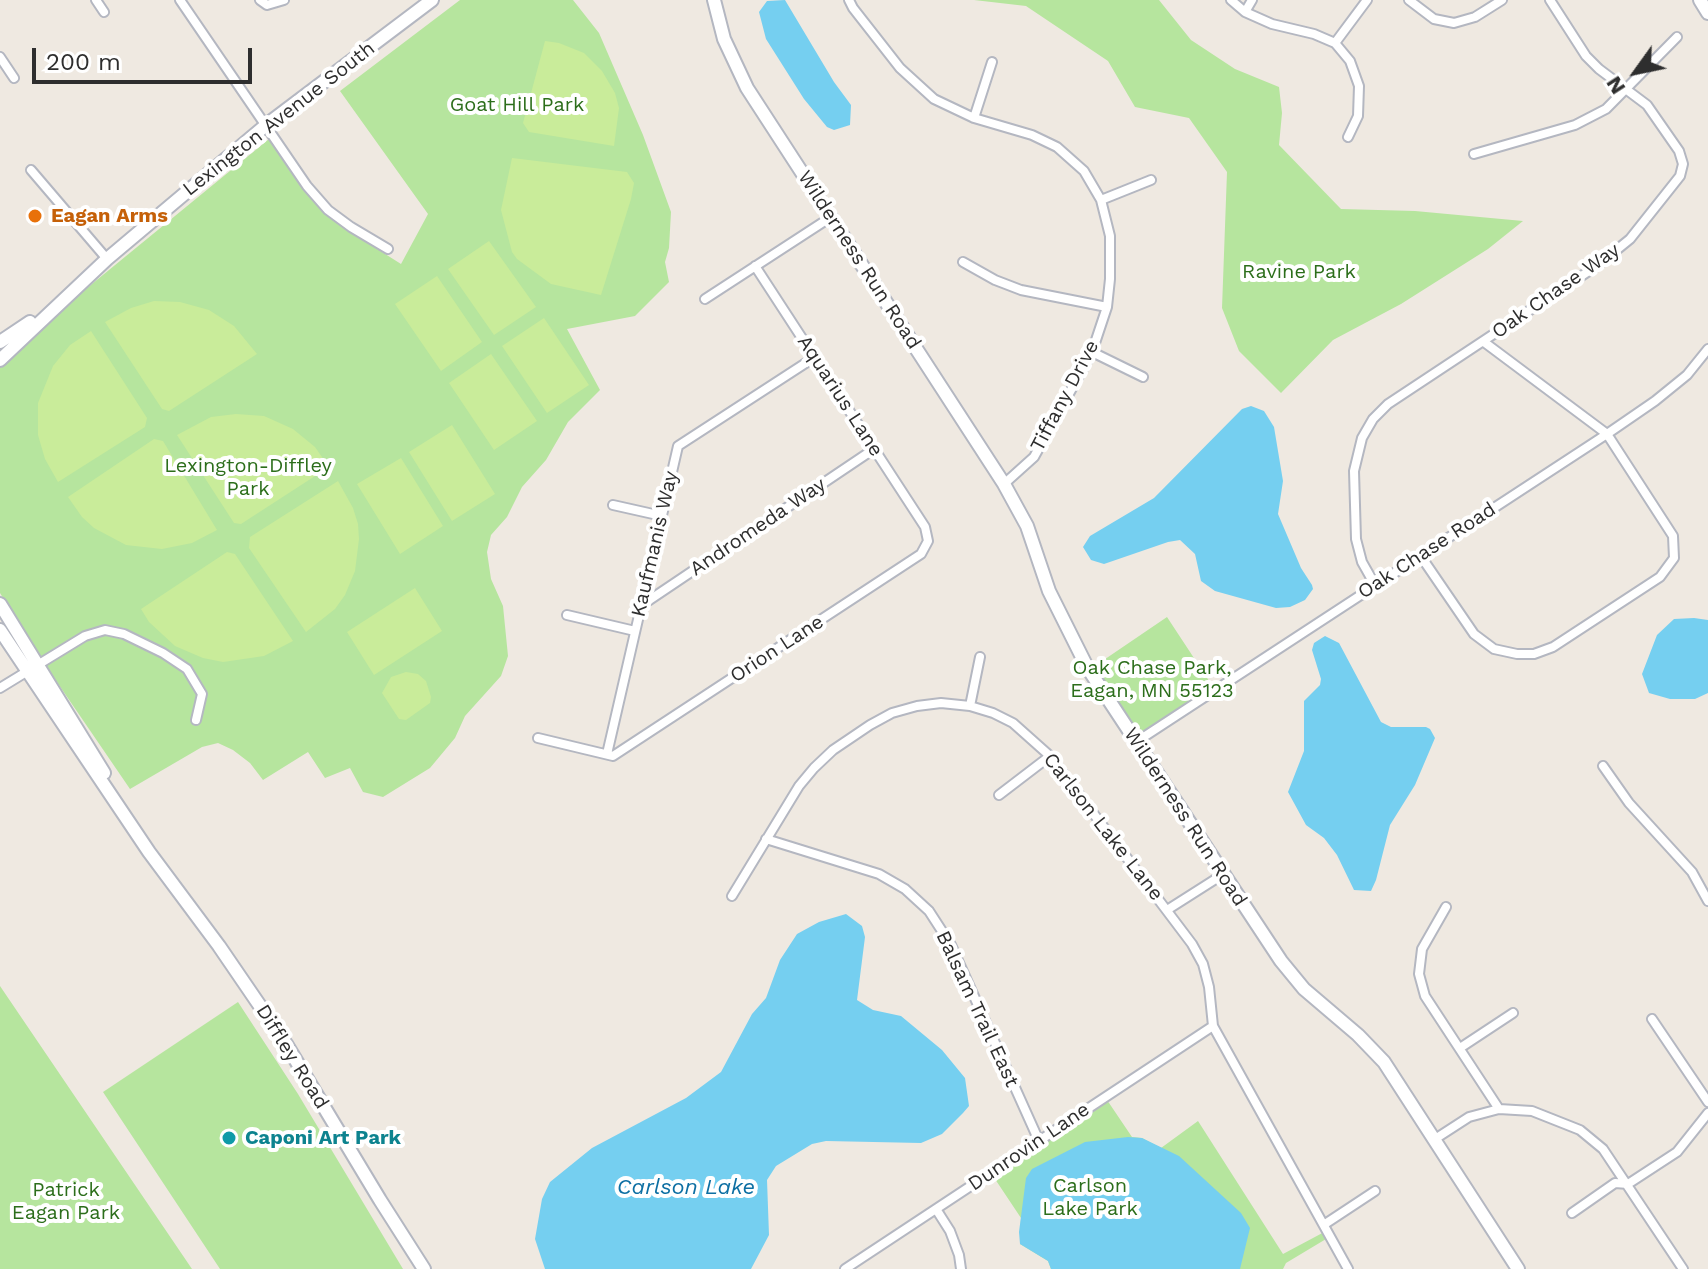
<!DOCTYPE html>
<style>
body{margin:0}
#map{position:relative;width:1708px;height:1269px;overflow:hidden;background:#efe9e1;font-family:"Work Sans",sans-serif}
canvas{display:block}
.north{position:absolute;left:1596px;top:32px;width:80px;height:80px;-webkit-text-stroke:6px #fff;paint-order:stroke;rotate:237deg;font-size:22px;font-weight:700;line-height:32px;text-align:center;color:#2e2e2e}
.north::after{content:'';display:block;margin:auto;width:28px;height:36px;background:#2e2e2e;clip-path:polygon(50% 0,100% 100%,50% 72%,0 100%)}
.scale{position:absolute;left:32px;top:48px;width:220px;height:36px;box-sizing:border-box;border:4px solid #2e2e2e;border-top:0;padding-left:10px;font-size:24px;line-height:28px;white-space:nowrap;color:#2e2e2e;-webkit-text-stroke:6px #fff;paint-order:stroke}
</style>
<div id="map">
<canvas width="1708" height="1269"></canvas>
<div class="north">N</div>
<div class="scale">200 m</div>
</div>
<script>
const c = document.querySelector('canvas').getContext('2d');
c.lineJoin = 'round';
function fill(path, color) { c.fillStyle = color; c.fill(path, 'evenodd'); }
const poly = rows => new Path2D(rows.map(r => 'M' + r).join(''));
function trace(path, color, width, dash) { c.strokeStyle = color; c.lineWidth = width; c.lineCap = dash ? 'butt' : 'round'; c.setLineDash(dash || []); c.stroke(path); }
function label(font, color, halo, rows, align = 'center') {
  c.font = font + ' "Work Sans",sans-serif'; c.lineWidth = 8; c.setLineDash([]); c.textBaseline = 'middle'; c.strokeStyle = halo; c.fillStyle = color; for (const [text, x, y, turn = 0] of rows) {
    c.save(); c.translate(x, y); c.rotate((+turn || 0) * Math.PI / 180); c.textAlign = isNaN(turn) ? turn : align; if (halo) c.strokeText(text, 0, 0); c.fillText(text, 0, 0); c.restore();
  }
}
fill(poly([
 [460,0,573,0,599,33,643,135,671,212,669,248,665,262,669,282,635,316,567,329,600,390,568,422,546,460,522,487,507,517,491,535,487,552,491,579,503,606,508,656,501,676,465,716,455,738,430,768,383,797,363,792,350,768,325,778,308,752,263,780,250,763,233,750,218,743,202,747,130,789,35,650,0,593,0,365,87,288,269,139,313,199,344,228,401,264,428,214,340,91],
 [974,0,1159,0,1191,40,1235,69,1279,87,1282,113,1279,145,1341,209,1415,211,1523,221,1488,249,1401,304,1333,340,1281,393,1239,351,1222,308,1227,172,1189,118,1135,107,1108,61,1026,6],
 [1167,617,1215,690,1136,742,1089,670],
 [0,986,192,1269,0,1269],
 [238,1002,298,1094,403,1269,220,1269,103,1092],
 [1105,1097,1132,1137,1142,1138,1161,1148,1198,1121,1283,1254,1328,1230,1331,1236,1286,1263,1283,1269,1051,1269,1048,1261,1020,1244,1021,1218,991,1173]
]), '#b6e59e');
fill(poly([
 [545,41,559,43,584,53,602,71,615,93,619,108,614,146,529,132,523,123],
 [512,158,627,172,634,183,631,199,601,295,551,284,517,259,512,252,501,210],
 [489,241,536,307,494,335,448,269],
 [437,276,482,342,441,371,395,304],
 [154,301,180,302,209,310,234,326,257,354,169,411,162,409,105,322,131,308],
 [544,318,589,385,547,413,502,346],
 [91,331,147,418,145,427,58,482,45,459,38,435,38,403,53,366,70,345],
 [491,354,537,421,494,450,449,383],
 [236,414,264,416,293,429,315,447,329,467,241,524,234,523,177,435,211,417],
 [452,425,495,494,452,521,409,452],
 [154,439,163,441,217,530,192,543,162,549,126,545,94,528,82,517,68,497],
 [401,458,443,526,400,554,357,484],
 [338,481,353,508,358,524,359,539,355,571,345,595,335,609,306,632,249,548,250,537],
 [227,552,235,554,293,641,264,656,223,662,203,658,175,646,149,622,141,609],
 [415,588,442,631,374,675,347,632],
 [406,672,418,674,426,681,431,697,430,703,406,720,399,719,382,693,391,677]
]), '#c9ec9a');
fill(poly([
 [785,0,834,82,851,105,850,125,834,130,827,127,804,99,766,39,759,12,767,1],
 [1251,406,1264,411,1274,427,1283,481,1278,514,1301,568,1312,585,1313,589,1305,600,1290,607,1276,608,1215,591,1201,581,1195,554,1180,540,1168,542,1104,564,1091,560,1083,547,1090,536,1154,498,1242,409],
 [1694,618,1708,620,1708,693,1695,699,1670,699,1649,693,1642,674,1657,635,1674,619],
 [1325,636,1339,643,1381,722,1391,727,1426,727,1430,729,1435,738,1415,785,1390,825,1376,880,1371,891,1354,890,1337,855,1324,838,1306,825,1288,792,1304,751,1304,701,1320,685,1321,679,1312,650,1314,643],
 [846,914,862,926,865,937,857,1000,873,1010,901,1016,942,1050,965,1078,969,1106,963,1113,942,1134,921,1143,826,1141,812,1144,776,1166,767,1180,769,1235,751,1269,545,1269,535,1239,542,1199,550,1182,592,1148,686,1098,721,1072,752,1014,766,998,780,960,797,934,819,922],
 [1128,1137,1142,1138,1179,1156,1241,1213,1250,1228,1240,1269,1051,1269,1048,1261,1020,1244,1019,1232,1026,1178,1032,1169,1085,1142]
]), '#75cff0');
const street = poly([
 [96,0,104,12],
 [180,0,307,186,328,210,351,227,388,249],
 [260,0,267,5,284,0],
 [849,0,853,8,900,68,934,99,974,118,1032,135,1057,147,1084,171,1101,200,1110,236,1110,279,1107,307,1092,352,1034,457,1004,484],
 [1231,0,1245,12,1272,24,1314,34,1335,43,1350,61,1359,86,1358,116,1348,137],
 [1409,0,1434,19,1454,23,1475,17,1502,0],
 [1245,12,1252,0],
 [1335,43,1367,0],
 [0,57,14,78],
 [974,118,992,62],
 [1474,154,1575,125,1606,109,1677,37],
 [31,170,107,259],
 [1101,200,1151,180],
 [963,262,995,280,1021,290,1107,307],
 [705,299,831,217],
 [1092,352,1143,377],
 [613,505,662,516],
 [1420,555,1474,634,1494,649,1517,654,1534,654,1553,647,1660,577,1674,558,1673,536,1607,434,1484,342],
 [1375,585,1362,562,1356,539,1354,471,1362,438,1373,419,1388,404,1598,265,1630,239,1680,176,1683,164,1679,151,1647,105,1599,69,1586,56,1550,0],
 [642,605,874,449],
 [567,615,635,631],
 [0,688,85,636,105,630,124,634,163,653,187,669,202,694,196,720],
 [970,706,980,657],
 [538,738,613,756,921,554,928,541,925,527,755,266],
 [1136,742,1607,434,1655,401,1687,375,1708,349],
 [607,754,678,446,815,357],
 [1603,766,1629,803,1692,872,1708,901],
 [999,795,1050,756],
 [766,839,879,874,905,889,929,911,951,945,1039,1141],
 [732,896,799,786,814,768,833,750,870,725,892,713,917,706,941,703,970,706,993,713,1013,723,1050,756,1192,944,1203,964,1209,987,1213,1026,1348,1269],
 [1446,907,1422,949,1419,974,1425,996,1499,1109],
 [1167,910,1222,875],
 [1652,1019,1708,1102],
 [1460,1048,1513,1013],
 [1435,1139,1469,1117,1499,1109,1532,1111,1580,1130,1603,1149,1683,1269],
 [936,1209,950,1231,959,1255,961,1269],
 [1572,1213,1615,1183,1628,1184,1677,1152,1708,1113],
 [1325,1224,1375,1191],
 [845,1269,1213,1026]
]);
const secondary = poly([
 [714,0,724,39,747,88,1004,484,1027,526,1049,591,1087,667,1281,961,1304,989,1358,1035,1384,1062,1518,1269],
 [1700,0,1708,13],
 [0,342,30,322],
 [0,360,107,259,265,126,432,0],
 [0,604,104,773],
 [0,630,149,852,219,946,286,1044,380,1200,424,1269]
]);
trace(street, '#b4b7c1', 12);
trace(secondary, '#b4b7c1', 16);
trace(street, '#fff', 8);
trace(secondary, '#fff', 12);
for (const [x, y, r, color] of [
 [35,216,8,"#e8710a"],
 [229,1138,8,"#0f9aa8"]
]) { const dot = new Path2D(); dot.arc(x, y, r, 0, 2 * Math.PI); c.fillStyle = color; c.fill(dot); trace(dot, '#fff', 3); }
label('20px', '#2c6e1b', '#fff', [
 ["Goat Hill Park",517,105],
 ["Ravine Park",1299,272],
 ["Lexington-Diffley",248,466],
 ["Park",248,489],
 ["Oak Chase Park,",1152,668],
 ["Eagan, MN 55123",1152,691],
 ["Carlson",1090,1186],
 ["Lake Park",1090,1209],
 ["Patrick",66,1190],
 ["Eagan Park",66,1213]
]);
label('20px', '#2e2e2e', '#fff', [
 ["Lexington Avenue South",279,119,-38],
 ["Wilderness Run Road",859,260,57],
 ["Oak Chase Way",1556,291,-35],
 ["Aquarius Lane",840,396,57],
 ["Tiffany Drive",1065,396,-62],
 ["Andromeda Way",758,527,-34],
 ["Kaufmanis Way",655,544,-77],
 ["Oak Chase Road",1427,551,-33],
 ["Orion Lane",777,649,-33],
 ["Wilderness Run Road",1185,817,57],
 ["Carlson Lake Lane",1103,827,52],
 ["Balsam Trail East",977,1009,65],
 ["Diffley Road",292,1057,58],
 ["Dunrovin Lane",1029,1147,-34]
]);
label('bold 20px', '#c56008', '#fff', [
 ["Eagan Arms",51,216]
], 'left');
label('bold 20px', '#0d838f', '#fff', [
 ["Caponi Art Park",245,1138]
], 'left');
label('italic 22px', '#0d6fa3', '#fff', [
 ["Carlson Lake",686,1188]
]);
</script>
